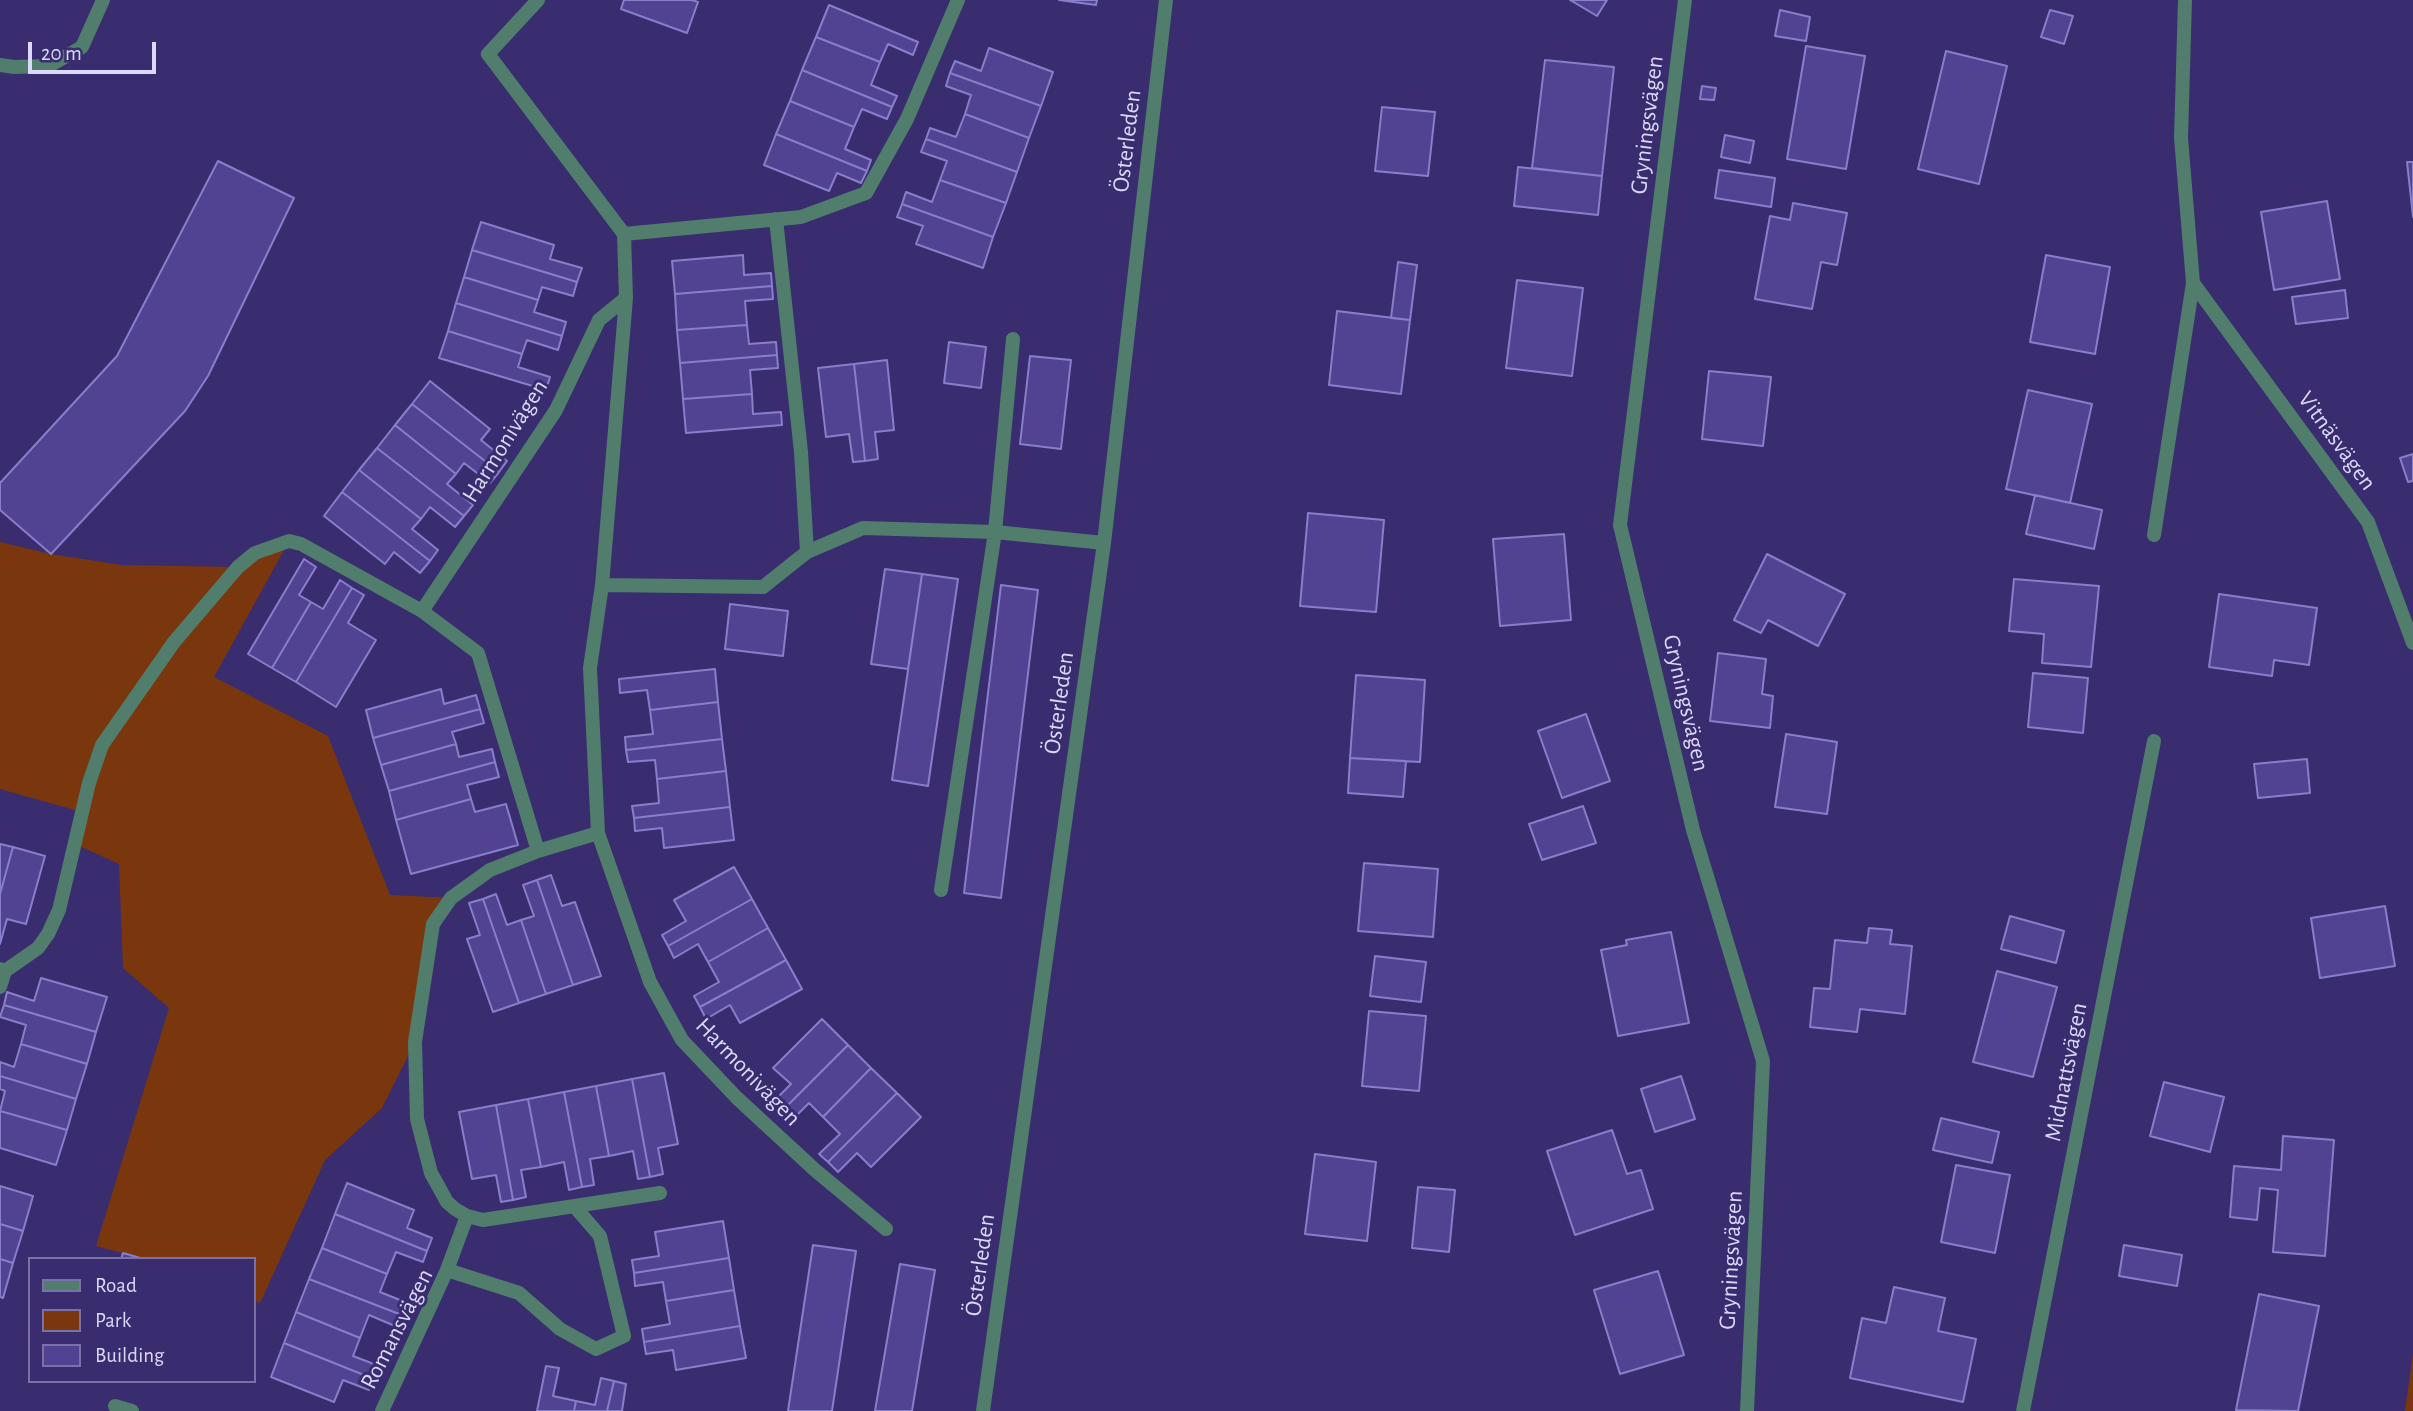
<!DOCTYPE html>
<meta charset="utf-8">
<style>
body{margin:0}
#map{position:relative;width:2413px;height:1411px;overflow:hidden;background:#392d6f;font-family:"Alegreya Sans",sans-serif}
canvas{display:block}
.legend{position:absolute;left:28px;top:1257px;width:228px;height:126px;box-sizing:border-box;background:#392d6f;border:2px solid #7a72a6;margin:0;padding:9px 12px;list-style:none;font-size:21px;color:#dbd9f9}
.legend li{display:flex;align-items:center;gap:14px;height:35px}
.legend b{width:35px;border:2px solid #7a72a6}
.scale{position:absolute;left:28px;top:42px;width:128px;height:32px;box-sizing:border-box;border:4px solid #dbd9f9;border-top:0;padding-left:9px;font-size:21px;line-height:24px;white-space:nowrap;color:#dbd9f9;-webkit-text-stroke:5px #392d6f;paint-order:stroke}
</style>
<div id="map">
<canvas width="2413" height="1411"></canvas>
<ul class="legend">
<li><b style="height:9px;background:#507d6c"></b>Road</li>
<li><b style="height:19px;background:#7a370d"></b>Park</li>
<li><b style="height:19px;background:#514392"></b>Building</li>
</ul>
<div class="scale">20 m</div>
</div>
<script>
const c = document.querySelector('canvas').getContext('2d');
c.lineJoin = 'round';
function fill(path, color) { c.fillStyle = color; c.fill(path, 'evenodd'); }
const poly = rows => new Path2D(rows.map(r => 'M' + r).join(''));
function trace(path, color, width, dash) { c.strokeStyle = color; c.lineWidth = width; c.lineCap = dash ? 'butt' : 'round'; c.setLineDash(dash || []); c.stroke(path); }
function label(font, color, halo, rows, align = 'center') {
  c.font = font + ' "Alegreya Sans",sans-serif'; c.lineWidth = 6; c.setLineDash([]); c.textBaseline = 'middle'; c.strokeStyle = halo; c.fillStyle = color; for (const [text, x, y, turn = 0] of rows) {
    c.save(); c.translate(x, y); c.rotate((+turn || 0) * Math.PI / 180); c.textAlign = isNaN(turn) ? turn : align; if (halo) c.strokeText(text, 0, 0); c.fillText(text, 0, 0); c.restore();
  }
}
fill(poly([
 [289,541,214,677,328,736,390,895,451,898,433,924,415,1042,382,1108,325,1160,260,1303,254,1300,254,1259,144,1259,96,1246,169,1008,123,968,119,864,75,844,82,812,0,789,0,542,51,554,121,565,238,567],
 [2413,1353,2413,1411,2405,1411]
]), '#7a370d');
const building = poly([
 [624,0,692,0,698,2,687,33,621,9,624,0],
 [1059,0,1097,0,1096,5,1059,0],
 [1570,0,1607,0,1597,16,1570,0],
 [829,5,918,42,913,55,888,44,880,62,816,37,829,5],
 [1780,10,1810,17,1806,41,1775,36,1780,10],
 [2050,10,2073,16,2064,44,2041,37,2050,10],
 [816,37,880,62,871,85,897,96,892,107,802,70,816,37],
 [1806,46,1865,56,1846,169,1787,159,1806,46],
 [989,48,1053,72,1041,106,950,73,955,61,981,71,989,48],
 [1946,51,2007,66,1979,184,1918,169,1946,51],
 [1545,60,1614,67,1602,176,1532,168,1545,60],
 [802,70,892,107,887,119,862,109,854,127,790,101,802,70],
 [950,73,1041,106,1029,138,965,114,971,95,946,86,950,73],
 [1702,86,1716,88,1714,100,1700,99,1702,86],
 [790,101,854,127,845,149,871,160,867,171,776,134,790,101],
 [1382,107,1435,112,1428,176,1375,171,1382,107],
 [965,114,1029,138,1017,172,926,139,930,128,956,137,965,114],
 [776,134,867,171,861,183,837,173,829,191,764,165,776,134],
 [1725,135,1754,141,1750,163,1721,157,1725,135],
 [926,139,1017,172,1006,203,940,180,947,161,921,152,926,139],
 [218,161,294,198,208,376,185,411,51,554,0,510,0,483,117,356,218,161],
 [2407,162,2413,162,2413,217,2407,162],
 [1518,167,1602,176,1598,215,1514,206,1518,167],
 [1719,170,1775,178,1771,207,1715,198,1719,170],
 [940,180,1006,203,993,237,902,204,906,192,932,202,940,180],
 [2327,201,2340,279,2274,290,2261,212,2327,201],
 [1793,203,1847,213,1837,265,1821,262,1812,309,1755,299,1770,216,1790,220,1793,203],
 [902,204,993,237,983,268,916,244,923,226,897,217,902,204],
 [481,222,554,245,550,259,582,268,577,282,472,250,481,222],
 [472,250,577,282,573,296,542,287,538,300,464,277,472,250],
 [743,255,744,275,771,273,772,286,675,294,672,261,743,255],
 [2046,255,2110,267,2095,354,2030,342,2046,255],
 [1398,262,1417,265,1410,320,1391,318,1398,262],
 [464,277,538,300,534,312,566,322,562,336,456,303,464,277],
 [1517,280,1583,288,1572,376,1506,368,1517,280],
 [772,286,773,299,745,301,747,325,677,330,675,294,772,286],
 [2345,290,2348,318,2296,324,2292,297,2345,290],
 [456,303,562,336,558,350,527,340,522,354,448,331,456,303],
 [1337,311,1410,320,1401,394,1329,385,1337,311],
 [747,325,749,344,776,342,777,355,680,363,677,330,747,325],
 [448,331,522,354,518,367,550,377,546,390,439,358,448,331],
 [949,342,986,347,981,388,944,383,949,342],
 [777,355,778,368,750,370,752,394,683,399,680,363,777,355],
 [1030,356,1071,360,1061,449,1020,444,1030,356],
 [887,360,894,430,875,432,878,459,865,461,854,364,887,360],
 [854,364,865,461,853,462,849,434,826,437,818,368,854,364],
 [1709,371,1771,377,1763,446,1702,439,1709,371],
 [430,381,490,429,481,440,507,461,499,472,412,404,430,381],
 [2028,390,2092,404,2070,503,2006,489,2028,390],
 [752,394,753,414,781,412,782,425,686,433,683,399,752,394],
 [412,404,499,472,490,483,464,463,456,474,395,425,412,404],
 [395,425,456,474,447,484,473,505,464,516,377,448,395,425],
 [377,448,464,516,455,527,430,507,421,519,359,470,377,448],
 [2413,454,2413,481,2408,482,2400,458,2413,454],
 [359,470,421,519,412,529,438,550,430,561,342,492,359,470],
 [342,492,430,561,420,573,394,552,385,564,324,516,342,492],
 [2035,495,2102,510,2094,549,2026,534,2035,495],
 [1308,513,1384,520,1376,612,1300,606,1308,513],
 [1564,534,1571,620,1500,626,1493,539,1564,534],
 [1767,554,1845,594,1818,646,1768,620,1761,633,1734,620,1767,554],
 [304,559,316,567,299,595,311,602,272,668,248,654,304,559],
 [885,569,922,574,908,669,871,664,885,569],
 [922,574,958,579,928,786,892,780,922,574],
 [2014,579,2099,586,2091,667,2042,663,2044,634,2009,631,2014,579],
 [340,580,352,588,296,682,272,668,311,602,323,609,340,580],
 [1001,585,1038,590,1001,898,964,893,1001,585],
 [352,588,364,595,348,623,376,640,336,707,296,682,352,588],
 [2219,594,2317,608,2309,665,2274,660,2272,676,2209,667,2219,594],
 [730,604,788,611,783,656,725,649,730,604],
 [1718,653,1766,659,1762,694,1773,696,1770,728,1710,721,1718,653],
 [715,669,718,702,650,710,647,690,620,693,619,679,715,669],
 [2033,673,2088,678,2083,733,2028,727,2033,673],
 [1356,675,1425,680,1420,762,1350,758,1356,675],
 [441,689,444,704,476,695,480,709,373,738,366,710,441,689],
 [718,702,722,739,626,750,625,737,653,734,650,710,718,702],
 [480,709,484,723,452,732,456,744,381,765,373,738,480,709],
 [1586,714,1610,781,1562,798,1538,731,1586,714],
 [1786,734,1837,742,1827,814,1775,807,1786,734],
 [722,739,726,771,657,779,655,760,628,762,626,750,722,739],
 [456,744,459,757,492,749,495,762,389,791,381,765,456,744],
 [1350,758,1406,761,1403,797,1348,793,1350,758],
 [2307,759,2310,793,2258,798,2254,764,2307,759],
 [495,762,499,777,467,785,471,799,396,820,389,791,495,762],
 [726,771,730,807,634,818,632,806,659,803,657,779,726,771],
 [471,799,475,812,506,804,518,845,411,874,396,820,471,799],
 [1583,806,1596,843,1542,860,1529,824,1583,806],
 [730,807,734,840,664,848,662,828,635,831,634,818,730,807],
 [0,844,13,847,0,894,0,844],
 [13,847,45,856,26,924,7,919,0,944,0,894,13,847],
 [1364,863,1438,869,1433,937,1358,931,1364,863],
 [734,867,752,899,668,946,662,935,686,921,674,900,734,867],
 [551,875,562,906,575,902,601,976,573,985,537,880,551,875],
 [537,880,573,985,546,994,521,920,534,916,523,885,537,880],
 [496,894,507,925,521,920,546,994,519,1003,483,899,496,894],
 [483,899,519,1003,493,1012,467,939,480,935,469,903,483,899],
 [752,899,768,928,708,962,698,944,674,958,668,946,752,899],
 [2385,906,2395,966,2320,978,2311,918,2385,906],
 [2010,916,2064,931,2056,963,2001,949,2010,916],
 [768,928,786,960,700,1007,694,996,719,982,708,962,768,928],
 [1869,928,1892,930,1890,944,1912,946,1905,1014,1860,1009,1857,1032,1810,1027,1814,988,1830,989,1835,940,1867,943,1869,928],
 [1671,932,1689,1023,1618,1036,1601,950,1627,945,1626,940,1671,932],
 [1375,956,1426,962,1421,1002,1370,996,1375,956],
 [786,960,802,989,740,1023,730,1005,706,1019,700,1007,786,960],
 [1997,971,2057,987,2033,1077,1973,1062,1997,971],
 [41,978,107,997,96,1032,4,1005,7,992,34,1001,41,978],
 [4,1005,96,1032,87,1064,21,1044,26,1025,0,1017,4,1005],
 [1369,1011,1426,1016,1419,1091,1362,1086,1369,1011],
 [822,1019,848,1045,780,1113,771,1104,791,1084,773,1068,822,1019],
 [21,1044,87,1064,76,1099,0,1076,0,1062,14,1067,21,1044],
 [848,1045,871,1068,823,1117,809,1103,789,1123,780,1113,848,1045],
 [871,1068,897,1093,828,1162,819,1154,840,1134,823,1117,871,1068],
 [664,1073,678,1144,658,1148,663,1174,650,1177,632,1079,664,1073],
 [0,1076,76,1099,67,1130,0,1111,5,1091,0,1089,0,1076],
 [1681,1076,1695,1119,1655,1132,1641,1089,1681,1076],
 [632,1079,650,1177,638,1179,633,1151,609,1156,596,1086,632,1079],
 [2164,1082,2224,1097,2210,1152,2150,1136,2164,1082],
 [596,1086,609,1156,590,1159,594,1185,582,1187,564,1092,596,1086],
 [564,1092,582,1187,569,1190,564,1162,541,1167,528,1099,564,1092],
 [897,1093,921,1117,871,1167,857,1153,838,1172,828,1162,897,1093],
 [528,1099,541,1167,521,1170,526,1197,513,1200,496,1105,528,1099],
 [496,1105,513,1200,501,1202,496,1175,472,1179,459,1112,496,1105],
 [0,1111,67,1130,56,1165,0,1148,0,1111],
 [1941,1118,1999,1132,1992,1163,1933,1150,1941,1118],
 [1612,1130,1627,1174,1641,1170,1653,1209,1575,1235,1547,1151,1612,1130],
 [2283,1136,2334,1140,2325,1256,2273,1252,2278,1190,2260,1188,2257,1220,2230,1217,2234,1166,2281,1170,2283,1136],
 [1315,1154,1376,1162,1367,1241,1305,1234,1315,1154],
 [1956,1165,2010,1175,1995,1253,1941,1242,1956,1165],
 [347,1183,414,1210,407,1228,432,1238,427,1251,335,1214,347,1183],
 [0,1186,33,1196,23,1231,0,1224,0,1186],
 [1418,1187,1455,1190,1449,1252,1412,1248,1418,1187],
 [335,1214,427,1251,423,1262,396,1252,387,1274,322,1248,335,1214],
 [723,1221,729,1258,634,1273,632,1260,659,1256,655,1232,723,1221],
 [0,1224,23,1231,13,1263,0,1259,0,1224],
 [813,1245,856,1251,832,1411,788,1411,813,1245],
 [2124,1245,2182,1255,2177,1286,2119,1276,2124,1245],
 [322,1248,387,1274,380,1292,405,1302,399,1314,309,1279,322,1248],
 [123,1253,144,1259,121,1259,123,1253],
 [729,1258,734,1290,666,1301,663,1282,635,1286,634,1273,729,1258],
 [0,1259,13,1263,3,1298,0,1297,0,1259],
 [900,1264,935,1270,912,1411,875,1411,900,1264],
 [1658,1271,1684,1355,1620,1374,1594,1290,1658,1271],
 [309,1279,399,1314,395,1326,369,1315,360,1338,296,1312,309,1279],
 [1894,1287,1945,1298,1938,1331,1976,1339,1963,1402,1850,1378,1862,1318,1886,1323,1894,1287],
 [734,1290,740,1326,644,1342,642,1329,670,1324,666,1301,734,1290],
 [2259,1294,2319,1306,2298,1411,2236,1410,2259,1294],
 [296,1312,360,1338,353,1356,379,1366,374,1379,284,1343,296,1312],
 [740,1326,746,1358,676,1370,673,1350,646,1354,644,1342,740,1326],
 [284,1343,374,1379,369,1390,343,1380,334,1402,271,1377,284,1343],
 [546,1366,559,1368,553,1396,576,1401,574,1411,537,1411,546,1366],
 [601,1378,614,1381,607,1411,574,1411,576,1401,595,1405,601,1378],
 [614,1381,626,1384,622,1411,607,1411,614,1381]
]);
fill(building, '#514392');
trace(building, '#877fc9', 2);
trace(poly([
 [538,0,488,54,624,234,801,217,866,193,907,119,958,0],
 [0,65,14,67,49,66,82,47,103,0],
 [776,219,801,452,807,552],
 [624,234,626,298],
 [602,585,763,587],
 [422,611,556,410,599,320,626,298,602,585,590,668,598,833],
 [0,969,5,971,0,987],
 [5,971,38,948,48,934,59,910,89,783,102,745,174,642,238,567,255,553,289,541,301,544,422,611,478,653,538,851],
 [660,1193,483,1220,467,1216,455,1209,447,1202,431,1173,417,1119,415,1042,433,924,451,898,490,870,538,851,598,833,650,982,682,1040,737,1098,815,1170,886,1229],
 [447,1270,467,1216],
 [382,1411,447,1270,519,1293,560,1329,596,1349,624,1336,600,1236,575,1207]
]), '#507d6c', 14);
trace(poly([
 [1685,0,1620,525,1693,830,1763,1061,1747,1411],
 [2193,283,2368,522,2413,643],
 [2154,535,2193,283,2181,138,2185,0],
 [763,587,807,552,863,528,995,532,1104,543],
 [941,890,995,532,1013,339],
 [115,1406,132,1411],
 [983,1411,1104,543,1166,0],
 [2023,1411,2154,741]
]), '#507d6c', 14);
label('24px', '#dbd9f9', '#392d6f', [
 ["Gryningsvägen",1647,125,-83],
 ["Österleden",1127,141,-83],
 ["Harmonivägen",505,441,-58],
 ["Vitnäsvägen",2337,441,54],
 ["Österleden",1059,703,-82],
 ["Gryningsvägen",1686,703,77],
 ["Harmonivägen",748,1072,46],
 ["Midnattsvägen",2066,1072,-79],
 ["Gryningsvägen",1731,1260,-87],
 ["Österleden",980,1265,-82],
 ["Romansvägen",397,1329,-63]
]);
</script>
